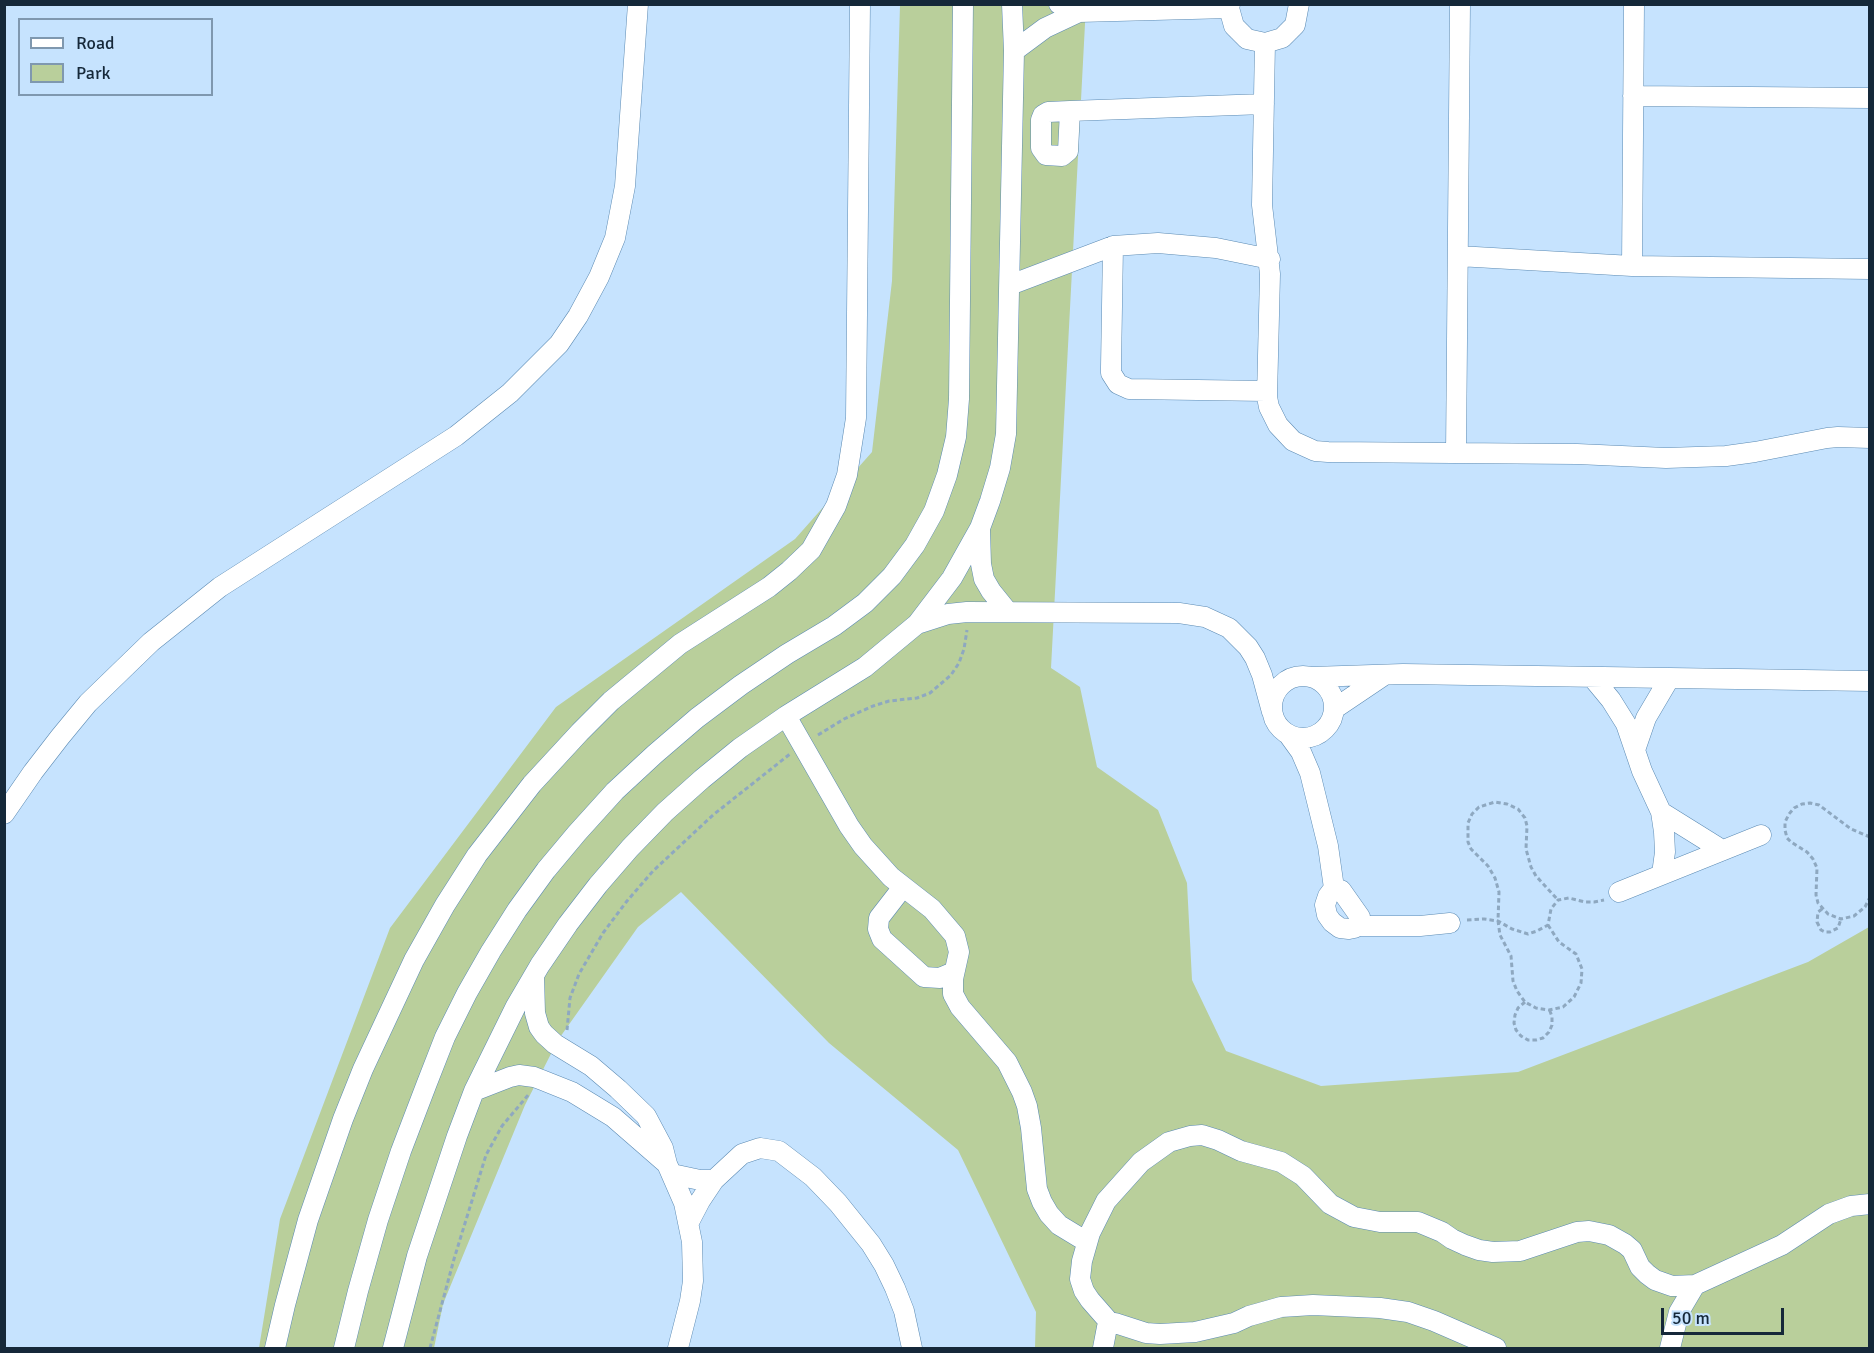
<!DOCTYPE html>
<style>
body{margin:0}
#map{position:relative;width:1874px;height:1353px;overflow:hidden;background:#c6e3fe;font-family:Signika,sans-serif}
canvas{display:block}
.frame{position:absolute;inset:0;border:6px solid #152839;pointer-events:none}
.legend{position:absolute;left:18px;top:18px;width:195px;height:78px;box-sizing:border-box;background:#c6e3fe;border:2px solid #7f98af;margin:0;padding:8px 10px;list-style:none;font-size:18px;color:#152839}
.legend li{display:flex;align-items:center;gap:12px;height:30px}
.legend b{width:30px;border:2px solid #7f98af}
.scale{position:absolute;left:1661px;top:1308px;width:123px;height:27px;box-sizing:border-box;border:3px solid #152839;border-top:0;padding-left:8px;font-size:18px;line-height:21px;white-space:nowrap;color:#152839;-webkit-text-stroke:4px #c6e3fe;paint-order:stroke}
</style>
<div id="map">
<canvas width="1874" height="1353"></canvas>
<div class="frame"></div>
<ul class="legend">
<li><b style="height:8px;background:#fff"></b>Road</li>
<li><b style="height:16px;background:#b9cf9b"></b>Park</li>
</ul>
<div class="scale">50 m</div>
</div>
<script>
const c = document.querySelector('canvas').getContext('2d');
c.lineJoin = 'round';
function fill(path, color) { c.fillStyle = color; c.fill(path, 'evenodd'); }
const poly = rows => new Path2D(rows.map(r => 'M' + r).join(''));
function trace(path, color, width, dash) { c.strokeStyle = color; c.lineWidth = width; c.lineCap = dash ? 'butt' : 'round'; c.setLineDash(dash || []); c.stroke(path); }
fill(poly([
 [900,5,1086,5,1051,668,1080,687,1097,767,1158,810,1187,883,1192,980,1226,1051,1321,1086,1518,1072,1808,962,1869,927,1869,1348,1035,1348,1036,1312,958,1150,829,1043,681,892,638,927,558,1040,525,1105,443,1304,434,1348,259,1348,280,1219,390,928,556,707,795,539,872,452,892,281]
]), '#b9cf9b');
const minor = poly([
 [1059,4,1079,12,1229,8],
 [1230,4,1229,8,1234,26,1247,39,1265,43,1282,38,1295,25,1299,4],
 [1265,43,1262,205,1270,274,1267,397,1269,407,1278,425,1293,441,1315,451,1328,452,1577,454,1666,458,1726,456,1755,452,1827,438,1838,437,1870,438],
 [1014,51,1045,28,1079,12],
 [1633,96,1870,98],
 [1070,111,1068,151,1062,156,1046,155,1041,148,1041,120,1043,115,1048,112,1070,111,1264,104],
 [1458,256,1632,266,1870,269],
 [1632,266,1634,4],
 [1010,285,1113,246],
 [1266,391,1129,389,1118,384,1111,373,1111,367,1113,246,1158,243,1216,248,1270,259],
 [1456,453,1460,4],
 [980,530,981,564,984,579,991,591,1008,612],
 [917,624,948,614,967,612,1179,613,1205,617,1229,628,1248,647,1255,658,1262,675,1272,712],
 '1272 707a31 31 0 1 1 62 0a31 31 0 1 1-62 0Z',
 [1312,677,1403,674,1870,681],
 [1592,677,1611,700,1626,724,1642,771,1661,812,1664,832,1665,852,1662,874],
 [1334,709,1383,676],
 [786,716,849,826,863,846,891,877,932,909,955,936,959,952,953,979,953,994,960,1007,1007,1062,1022,1092,1027,1106,1031,1128,1037,1189,1042,1202,1049,1214,1059,1225,1087,1242],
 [1288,734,1301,752,1310,773,1328,846,1334,888],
 [1635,750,1646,718,1669,679],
 [1661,812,1722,850],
 [4,814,33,772,60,737,88,703,151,642,220,587,456,436,510,393,559,344,578,316,599,277,615,238,625,186,638,4],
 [903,887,879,918,878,929,882,939,924,977,940,978,954,972],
 [1334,888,1341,890,1360,917,1358,926,1354,928,1349,929,1340,928,1332,922,1327,915,1325,905,1328,896,1334,888],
 [1619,892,1761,835],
 [1358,926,1420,926,1450,923],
 [534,976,535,1013,539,1027,544,1034,555,1044,591,1066,618,1089,646,1116,663,1148,667,1164,684,1203,692,1242,693,1281,690,1301,678,1348],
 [474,1091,510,1077,519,1075,534,1077,542,1080,572,1092,613,1117,667,1164],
 [672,1174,700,1180,714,1180],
 [689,1222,700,1201,714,1180,742,1154,760,1148,779,1151,813,1177,838,1203,871,1244,884,1265,895,1288,904,1311,912,1348],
 [1111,1324,1090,1300,1084,1291,1080,1279,1082,1261,1090,1233,1106,1201,1141,1162,1169,1142,1190,1136,1202,1135,1218,1140,1241,1151,1281,1162,1303,1176,1330,1204,1354,1217,1380,1222,1418,1222,1442,1232,1452,1239,1465,1245,1479,1250,1493,1252,1520,1251,1577,1232,1589,1231,1609,1235,1625,1244,1632,1250,1640,1267,1647,1274,1655,1280,1672,1286,1695,1285,1782,1245,1829,1214,1851,1206,1870,1204],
 [275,1348,285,1305,308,1220,343,1119,363,1069,414,960,445,905,477,855,532,784,580,732,611,701,680,644,769,587,789,571,811,550,836,506,847,475,856,418,860,4],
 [344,1348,358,1291,378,1220,401,1151,427,1083,445,1037,467,993,491,951,517,910,546,870,577,833,615,791,655,754,697,718,741,685,787,654,834,626,865,603,892,576,915,545,934,511,947,475,956,437,959,399,963,4],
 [393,1348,417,1256,457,1136,474,1091,516,1006,540,965,568,924,598,885,630,848,665,812,702,779,740,748,786,716,865,667,917,624,952,578,980,528,990,501,1000,468,1006,434,1014,51,1012,4],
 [1103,1348,1107,1327,1111,1324,1115,1323,1146,1333,1160,1334,1195,1332,1234,1323,1249,1316,1281,1307,1313,1305,1380,1308,1408,1312,1434,1321,1496,1348],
 [1670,1348,1679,1312,1695,1285]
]);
trace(minor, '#5b8ab3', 21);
trace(poly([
 [818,735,844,719,873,706,889,701,917,698,930,693,951,675,959,663,964,649,967,630],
 [1870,837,1851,829,1819,805,1810,803,1802,804,1794,808,1789,814,1785,822,1785,830,1787,838,1791,842,1807,852,1813,859,1817,868,1816,895,1818,903,1828,914,1841,919,1854,916,1865,907,1870,897],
 [1822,909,1818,912,1817,922,1821,930,1825,932,1830,932,1838,928,1841,919],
 [1467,920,1484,919,1498,921,1512,929,1528,934,1537,931,1548,925,1551,909,1558,900,1569,898,1585,902,1594,902,1604,900],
 [1548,925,1559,942,1576,954,1582,969,1581,983,1574,997,1563,1007,1549,1010,1536,1008,1525,1002,1517,991,1513,981,1511,956,1500,935,1498,921,1499,892,1495,878,1488,866,1471,849,1468,842,1468,823,1472,814,1479,807,1495,802,1507,804,1518,809,1525,818,1527,826,1526,849,1531,867,1536,876,1558,900],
 [1525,1002,1518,1008,1515,1015,1514,1023,1516,1030,1521,1036,1528,1040,1536,1040,1543,1038,1549,1032,1552,1025,1552,1017,1550,1011],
 [567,1030,570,998,579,974,603,933,627,901,653,871,713,815,790,754],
 [430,1348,454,1259,486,1155,502,1126,529,1094]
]), '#8ea8c0', 3, [4.5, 3]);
trace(minor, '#fff', 20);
</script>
